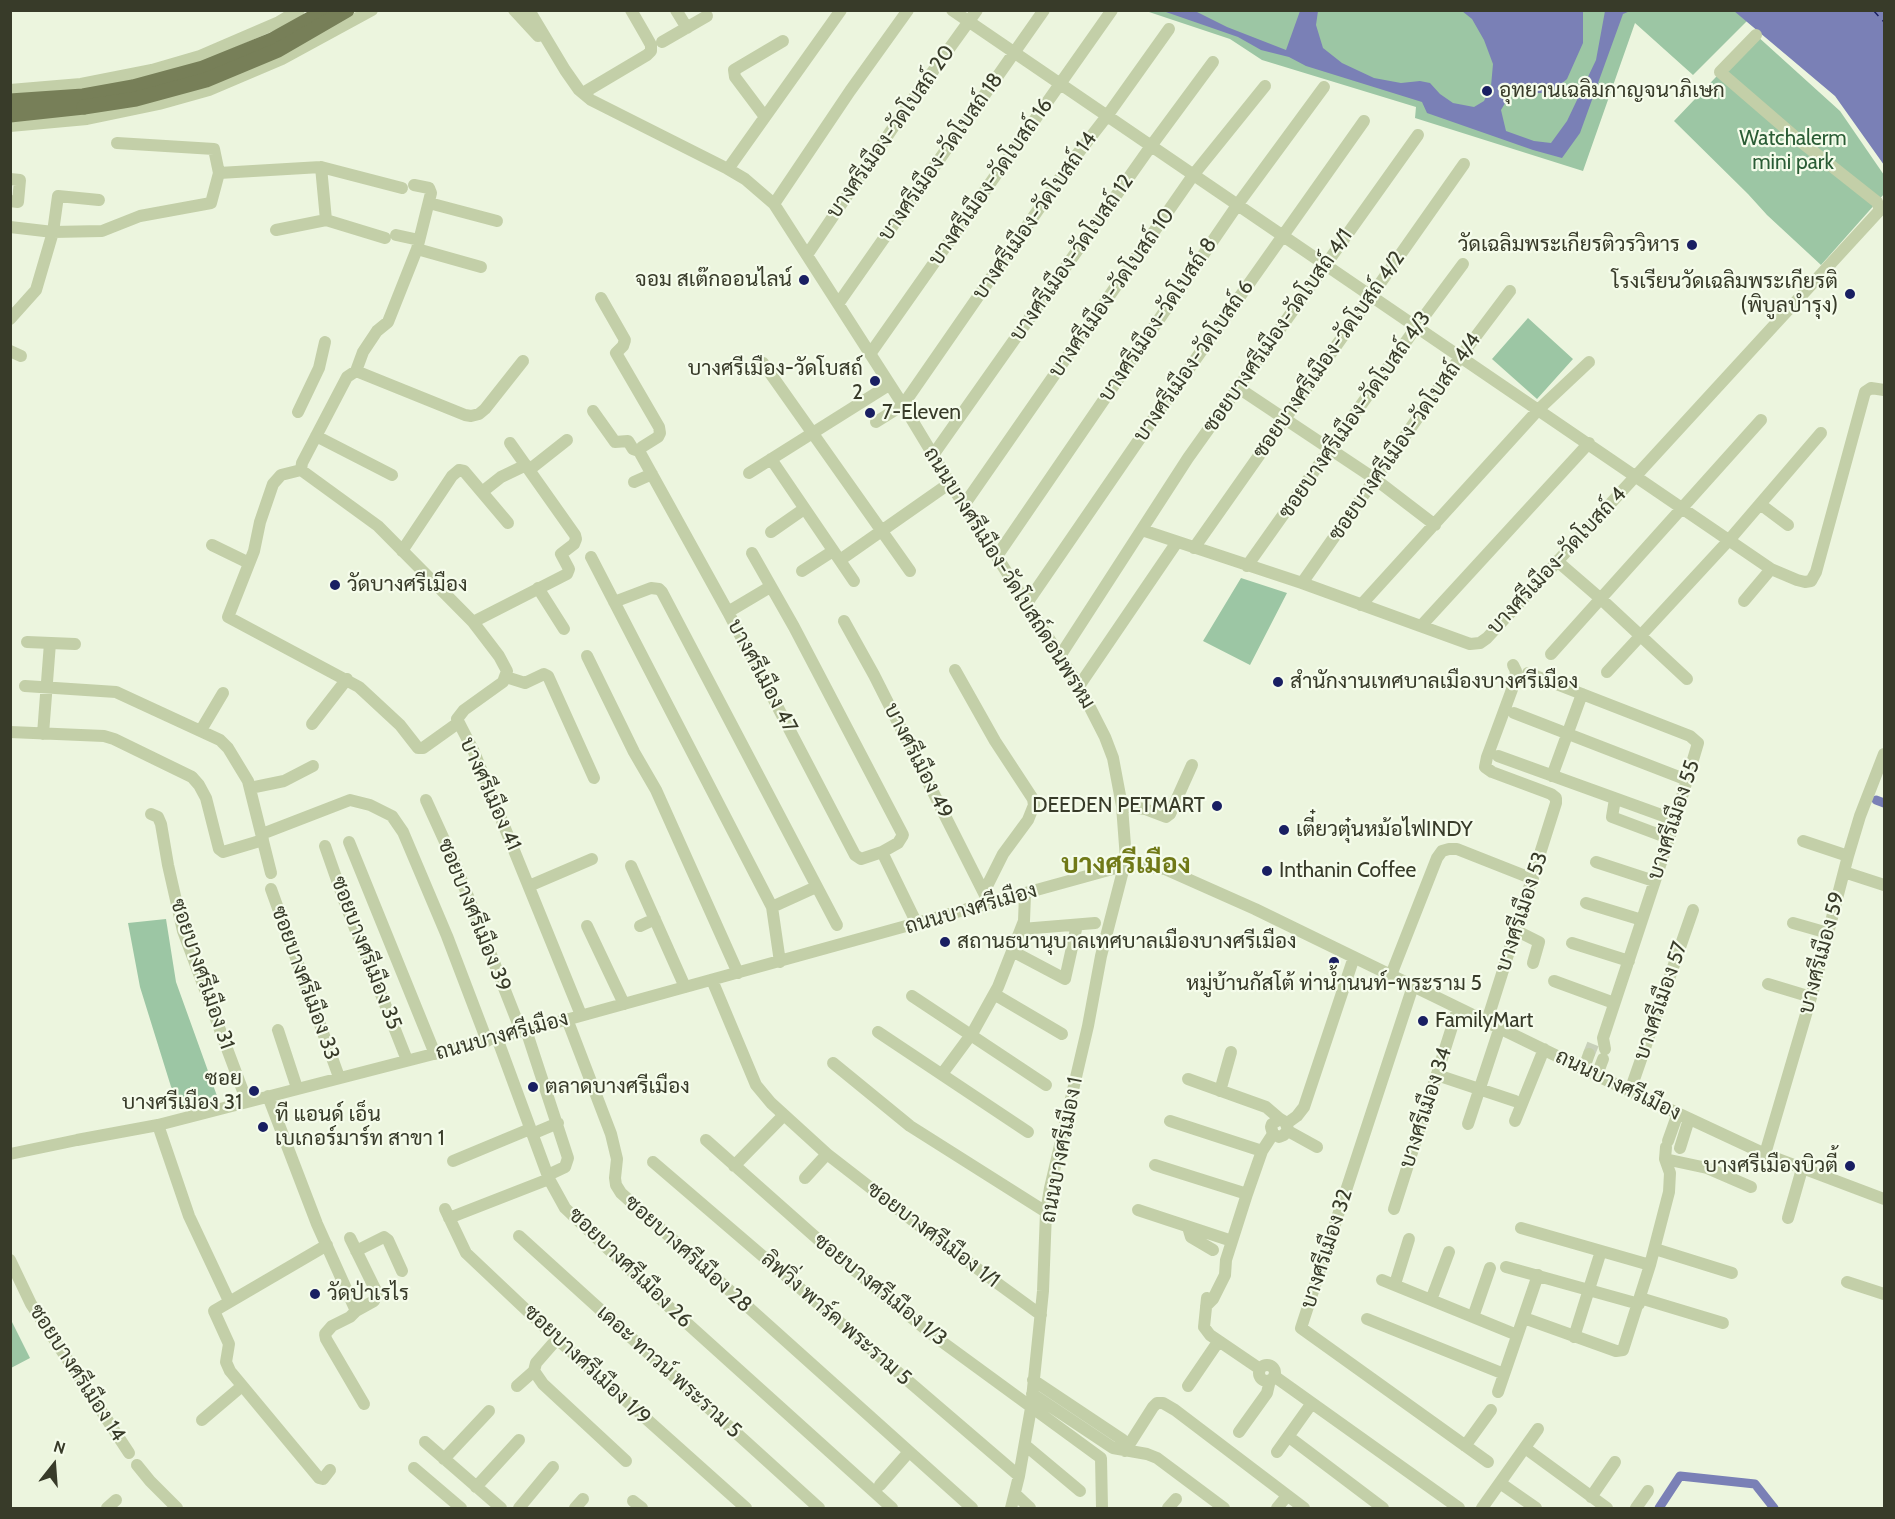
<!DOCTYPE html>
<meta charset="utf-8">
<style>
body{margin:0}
#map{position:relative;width:1895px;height:1519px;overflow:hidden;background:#ecf5de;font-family:Cabin,sans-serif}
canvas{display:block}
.frame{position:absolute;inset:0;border:12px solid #383b29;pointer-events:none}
.north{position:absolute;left:24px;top:1435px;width:60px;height:60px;-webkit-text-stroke:4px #f5fceb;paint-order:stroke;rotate:17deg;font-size:16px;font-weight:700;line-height:24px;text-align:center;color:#383b29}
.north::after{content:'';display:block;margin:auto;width:21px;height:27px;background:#383b29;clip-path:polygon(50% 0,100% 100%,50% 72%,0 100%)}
</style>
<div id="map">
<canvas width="1895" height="1519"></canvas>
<div class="frame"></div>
<div class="north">N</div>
</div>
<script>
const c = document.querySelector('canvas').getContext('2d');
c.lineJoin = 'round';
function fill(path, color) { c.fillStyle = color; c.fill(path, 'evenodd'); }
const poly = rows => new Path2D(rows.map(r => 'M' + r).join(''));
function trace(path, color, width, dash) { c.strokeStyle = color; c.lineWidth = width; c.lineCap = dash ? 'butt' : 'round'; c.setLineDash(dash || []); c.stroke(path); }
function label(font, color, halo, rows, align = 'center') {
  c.font = font + ' Cabin,Sarabun,sans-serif'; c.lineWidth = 4.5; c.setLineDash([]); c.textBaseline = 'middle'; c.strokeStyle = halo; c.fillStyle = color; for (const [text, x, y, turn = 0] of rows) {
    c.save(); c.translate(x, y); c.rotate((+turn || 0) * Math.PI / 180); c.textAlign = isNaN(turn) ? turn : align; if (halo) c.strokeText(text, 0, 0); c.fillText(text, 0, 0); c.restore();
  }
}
fill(poly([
 [1734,10,1747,21,1693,75,1635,23,1583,171,1415,118,1416,107,1262,60,1230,39,1146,11],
 [1756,35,1840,111,1884,175,1884,194,1821,265,1767,215,1748,194,1674,121],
 [1528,318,1573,359,1537,399,1492,359],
 [1241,578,1287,593,1250,665,1203,641],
 [166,919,176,982,217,1096,177,1106,140,987,128,923],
 [11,1320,30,1358,11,1368,10,1368]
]), '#9cc6a4');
fill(poly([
 [1163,11,1195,11,1227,27,1286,50,1300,11,1318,11,1316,25,1323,48,1342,63,1374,78,1401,83,1420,81,1430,83,1440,94,1453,103,1474,107,1484,101,1491,86,1493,64,1484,40,1472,19,1462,11,1583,11,1583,43,1567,79,1551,93,1511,93,1501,110,1506,131,1534,141,1551,143,1567,121,1596,60,1605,11,1630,11,1623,14,1580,133,1562,158,1533,150,1427,113,1422,102,1306,66,1289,57,1261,50,1238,37],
 [1734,11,1884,11,1884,165,1835,96]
]), '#7a80b6');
trace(poly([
 [1876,800,1884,803],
 [1659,1508,1680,1476,1755,1484,1774,1508]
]), '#7a80b6', 9);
trace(poly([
 [1873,10,1884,22]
]), '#191f62', 1.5, [8, 6]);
trace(poly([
 [1589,1054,1593,1044]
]), '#c8d0ba', 12, [12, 6]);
trace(poly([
 [514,10,538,36],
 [529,10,565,70,579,90,591,100,728,169,745,179,774,204,903,405,950,483,1079,686,1105,737,1113,758,1122,806,1126,859,1101,956,1088,1026,1050,1188,1046,1212,1043,1291,1031,1408,1019,1476,1011,1508],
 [676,10,687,28],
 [952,10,1771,569,1797,580,1805,582,1811,581,1816,572,1865,392,1871,388,1884,390],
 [662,42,707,16],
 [10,90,81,84,152,70,200,56,279,22,299,10],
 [583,93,647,55,651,51,651,45,646,36,631,10],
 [765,117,735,77,734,70,783,41],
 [10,126,87,119,159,104,209,90,282,59,372,10],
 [321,167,326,220],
 [728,169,841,10],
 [219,173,321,167,402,188],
 [10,179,20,180,18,202,10,201],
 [429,203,497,221],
 [774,204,850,91,908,10],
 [10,227,53,232,102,231,140,216,211,203,219,173,214,149,117,143],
 [276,230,326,220,385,238],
 [396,235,419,240],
 [417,249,481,267],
 [807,255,905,110,977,10],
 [601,298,625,340,623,346,616,353,659,427,660,433,658,437,642,447,639,451,728,612,855,855,861,859,882,852,898,843,903,835,794,627,752,553],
 [838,304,1044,10],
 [10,319,36,290,53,232,58,196,99,200],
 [10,351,21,356],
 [870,354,1112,10],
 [763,363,910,571],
 [356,371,465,415,471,416,479,414,485,409,523,361],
 [1237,387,1375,479,1435,525],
 [593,411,615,442,628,441,633,449,639,451],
 [298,412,319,368,325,342],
 [876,422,903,405,1072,161,1107,116,1169,29],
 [316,436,392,475],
 [933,455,1151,146,1213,62],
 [771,459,854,581],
 [301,470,378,526,473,622,499,656,507,671,503,682,464,710,457,719,474,752,581,1015],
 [301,470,281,475,273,484,260,522,254,551,228,617,359,687,400,725,418,748,423,748,458,723],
 [301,470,302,463,347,377,356,371,363,352,377,331,388,322,417,249,431,193,429,188,414,185],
 [529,470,567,440],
 [749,473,889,385],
 [634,482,652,474],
 [482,492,501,477,526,465],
 [1760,504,1788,525],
 [964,505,1194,174,1265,86],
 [1142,530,1302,583,1470,644,1480,643,1487,638,1880,210,1877,202,1800,141,1720,72,1756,35],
 [771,532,804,509],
 [212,545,249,563],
 [1194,548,1464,164],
 [402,551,452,476,459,470,464,471,508,523],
 [997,556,1238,204,1324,87],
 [591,557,772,907,780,962],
 [840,560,950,483],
 [1557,561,1601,599,1687,679],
 [1247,566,1417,326,1463,264],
 [802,571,833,551],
 [1302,583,1461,356,1510,291],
 [538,588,564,629],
 [1744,601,1771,569],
 [614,602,651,588,659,589,662,592,837,925],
 [1027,603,1154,418,1364,121],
 [1361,605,1539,409,1589,362],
 [728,612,770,587],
 [844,621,874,675,989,903],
 [473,622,567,574,569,569,561,554,574,544,576,539,575,535,510,443],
 [1421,626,1589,443],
 [27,642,75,644],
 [1551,654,1761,420],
 [587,656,634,752,656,790,738,973],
 [1060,656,1188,458,1418,135],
 [955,670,995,741,1033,799,1034,805,1028,820,1003,854,984,892],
 [1607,672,1730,539,1821,433],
 [1528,673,1690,736,1698,743,1675,820,1603,1038,1605,1049],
 [506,677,525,683,544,674,548,676,594,778],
 [25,686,116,692,220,740,228,748,248,781,271,873],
 [1079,686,1177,542],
 [1514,713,1687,780],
 [312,724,347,679],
 [201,730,223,693],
 [10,732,104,736,114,739,192,777,199,785,206,798,219,849,223,852,263,840],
 [43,734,50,643],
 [1498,756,1675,820],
 [1552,776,1582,694],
 [250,788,284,781,313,766],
 [1615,799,1612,817,1668,838],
 [426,800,456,866,521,1031],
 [1122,806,1145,809,1166,817,1170,814,1192,765],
 [151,814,158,817,161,824,168,865,183,931,247,1102],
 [262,834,350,800,370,805,392,816,403,832,447,936,487,1041],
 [1803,841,1848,856],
 [349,842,435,1054],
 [325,846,345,903,407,1060],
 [882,852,917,924],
 [1596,862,1654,881],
 [631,866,685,987],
 [1844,872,1884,885],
 [529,886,592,859],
 [271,889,339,1077],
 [1586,903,1642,920],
 [772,907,816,887],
 [1793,923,1828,933],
 [587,926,624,1004],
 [640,926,655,919],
 [1022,929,1095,923],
 [1517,931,1539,942,1533,963],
 [1572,943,1629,961],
 [1012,951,1065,979,1077,925],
 [1391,975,1437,858,1442,851,1449,849,1457,849,1533,879],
 [712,980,756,1085,771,1103,827,1154,934,1237,1041,1315],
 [1554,981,1614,1003],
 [1768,984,1811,997],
 [1413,986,1301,1328,1488,1462],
 [994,994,1062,1034],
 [912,996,1046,1085],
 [567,1019,611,1134,617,1159,615,1178,616,1185,621,1193,972,1508],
 [1487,1021,1556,803,1556,798,1551,794,1492,772,1485,767,1487,757,1514,684,1516,671,1513,665],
 [278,1030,297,1088],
 [526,1030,568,1158,565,1167,548,1175],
 [878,1032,1028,1132],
 [497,1038,549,1179,565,1208,669,1307,892,1508],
 [833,1063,910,1126,1046,1212],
 [1584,1068,1589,1054],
 [942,1074,973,1032,998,987,1024,921,1025,894],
 [1437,1075,1515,1101],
 [1597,1075,1603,1059],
 [1188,1079,1266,1107,1280,1119],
 [1220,1091,1231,1052],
 [1630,1091,1693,910],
 [268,1096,317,1224,356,1311,350,1317,332,1326,325,1334,326,1339,364,1404],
 [1170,1121,1262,1151],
 [1515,1121,1544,1049],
 [1286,1124,1297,1116,1304,1107,1354,957],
 [1468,1124,1500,1027],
 [158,1125,189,1216,229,1301],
 [1288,1131,1317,1147],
 [532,1134,558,1123],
 [706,1140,830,1250,930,1333,1101,1458,1102,1508],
 [1668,1141,1678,1113],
 [1680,1148,1689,1119],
 [10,1154,77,1140,158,1125,573,1018,1116,868,1138,866,1165,869,1255,909,1600,1077,1765,1154,1884,1199],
 [1765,1154,1814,987,1848,856,1860,816,1884,754],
 [1665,1159,1707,1168,1751,1187],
 [453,1161,530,1129],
 [653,1162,1019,1476],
 [1155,1165,1247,1194],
 [734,1166,783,1116],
 [805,1178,827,1154],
 [445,1209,466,1253,557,1339,746,1508],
 [1394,1209,1458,1008],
 [1138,1210,1232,1241],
 [449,1218,549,1179],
 [1788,1218,1802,1169],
 [1188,1227,1191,1237,1213,1250],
 [1521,1228,1650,1265],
 [519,1236,819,1508],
 [350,1238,377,1293,374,1301,356,1311],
 [327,1245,214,1311,229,1344,226,1362,230,1371,319,1478,323,1479,330,1470],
 [1655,1249,1732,1273],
 [356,1251,384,1237,388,1240,402,1271],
 [10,1260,31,1304,129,1453],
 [1506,1267,1639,1304],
 [1382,1280,1517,1335],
 [1847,1282,1884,1294],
 [1395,1284,1409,1239],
 [1207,1298,1204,1327,1210,1335,1260,1369],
 [1640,1298,1723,1323],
 [1431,1300,1449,1252],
 [1206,1306,1213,1299,1225,1275,1226,1260,1247,1194,1262,1151,1273,1134,1271,1127,1272,1124,1280,1119,1285,1122,1288,1129,1284,1135,1279,1137,1273,1134],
 [1473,1317,1490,1268],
 [1524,1318,1616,1351,1623,1350,1650,1265,1669,1192,1670,1173,1665,1159,1666,1147],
 [1367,1319,1504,1374],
 [1574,1337,1601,1251],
 [557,1339,536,1363,534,1371,543,1384,626,1461],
 '1259 1373a8 8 0 1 1 16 0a8 8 0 1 1-16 0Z',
 [1274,1376,1459,1508],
 [1033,1380,1123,1440],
 [517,1386,534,1371],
 [1188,1386,1218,1342],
 [1498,1392,1538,1275],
 [1032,1394,1113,1448,1147,1454,1157,1458,1224,1508],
 [202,1420,242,1386],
 [1239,1432,1267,1393,1270,1380],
 [1289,1437,1383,1508],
 [425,1442,501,1508],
 [1025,1445,1080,1491],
 [1465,1446,1491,1410],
 [1525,1448,1607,1508],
 [1125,1451,1153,1407,1157,1403,1163,1403,1175,1410,1304,1508],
 [1277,1452,1312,1403],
 [444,1459,489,1411],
 [137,1465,150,1481,177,1508],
 [414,1468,461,1508],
 [1500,1483,1536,1508],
 [880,1485,908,1453],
 [476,1487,519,1440],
 [1015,1494,1030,1508],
 [1591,1497,1615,1462],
 [633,1501,642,1508],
 [107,1508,116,1500],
 [519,1508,553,1467],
 [575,1508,583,1499],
 [1168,1508,1176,1499],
 [1277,1508,1287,1496],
 [1482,1508,1538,1429],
 [1636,1508,1648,1491]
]), '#c3cfa8', 12);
trace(poly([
 [10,101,83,96,133,87,203,68,272,40,326,10],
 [10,115,84,107]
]), '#777f58', 15);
trace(poly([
 [84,107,136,99,206,80,278,50,347,10]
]), '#777f58', 15);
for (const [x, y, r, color] of [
 [1487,91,6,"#191f62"],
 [1692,245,6,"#191f62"],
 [804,280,6,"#191f62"],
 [1850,294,6,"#191f62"],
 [875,381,6,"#191f62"],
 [870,413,6,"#191f62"],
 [335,585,6,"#191f62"],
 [1278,682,6,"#191f62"],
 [1217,806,6,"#191f62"],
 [1284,830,6,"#191f62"],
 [1267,871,6,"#191f62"],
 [945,942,6,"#191f62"],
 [1334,962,6,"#191f62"],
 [1423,1021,6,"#191f62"],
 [533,1087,6,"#191f62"],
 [254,1091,6,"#191f62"],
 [263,1127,6,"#191f62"],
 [1850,1166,6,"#191f62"],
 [315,1294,6,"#191f62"]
]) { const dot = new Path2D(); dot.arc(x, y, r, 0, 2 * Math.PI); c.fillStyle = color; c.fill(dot); trace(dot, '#f5fceb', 2); }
label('21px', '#383b29', '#f5fceb', [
 ["อุทยานเฉลิมกาญจนาภิเษก",1499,91],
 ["วัดเฉลิมพระเกียรติวรวิหาร",1680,245,"right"],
 ["จอม สเต๊กออนไลน์",792,280,"right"],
 ["โรงเรียนวัดเฉลิมพระเกียรติ",1838,282,"right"],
 ["(พิบูลบำรุง)",1838,306,"right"],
 ["บางศรีเมือง-วัดโบสถ์",863,369,"right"],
 ["2",863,393,"right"],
 ["7-Eleven",882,413],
 ["วัดบางศรีเมือง",347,585],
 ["สำนักงานเทศบาลเมืองบางศรีเมือง",1290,682],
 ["DEEDEN PETMART",1205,806,"right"],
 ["เตี๋ยวตุ๋นหม้อไฟINDY",1296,830],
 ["Inthanin Coffee",1279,871],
 ["สถานธนานุบาลเทศบาลเมืองบางศรีเมือง",957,942],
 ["หมู่บ้านกัสโต้ ท่าน้ำนนท์-พระราม 5",1334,984,"center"],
 ["FamilyMart",1435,1021],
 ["ซอย",242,1079,"right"],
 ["บางศรีเมือง 31",242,1103,"right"],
 ["ตลาดบางศรีเมือง",545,1087],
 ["ที แอนด์ เอ็น",275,1115],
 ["เบเกอร์มาร์ท สาขา 1",275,1139],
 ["บางศรีเมืองบิวตี้",1838,1166,"right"],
 ["วัดป่าเรไร",327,1294]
], 'left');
label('21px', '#383b29', '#f5fceb', [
 ["บางศรีเมือง-วัดโบสถ์ 20",891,132,-55],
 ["บางศรีเมือง-วัดโบสถ์ 18",941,157,-55],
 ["บางศรีเมือง-วัดโบสถ์ 16",991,182,-55],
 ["บางศรีเมือง-วัดโบสถ์ 14",1035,216,-55],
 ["บางศรีเมือง-วัดโบสถ์ 12",1072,258,-55],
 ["บางศรีเมือง-วัดโบสถ์ 10",1112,293,-55],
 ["บางศรีเมือง-วัดโบสถ์ 8",1158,320,-56],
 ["ซอยบางศรีเมือง-วัดโบสถ์ 4/1",1278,331,-55],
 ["ซอยบางศรีเมือง-วัดโบสถ์ 4/2",1329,355,-55],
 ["บางศรีเมือง-วัดโบสถ์ 6",1194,361,-55],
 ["ซอยบางศรีเมือง-วัดโบสถ์ 4/3",1355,415,-55],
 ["ซอยบางศรีเมือง-วัดโบสถ์ 4/4",1405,437,-55],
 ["บางศรีเมือง-วัดโบสถ์ 4",1557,561,-47],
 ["ถนนบางศรีเมือง-วัดโบสถ์ดอนพรหม",1009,578,58],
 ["บางศรีเมือง 47",762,676,62],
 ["บางศรีเมือง 49",918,761,63],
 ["บางศรีเมือง 41",490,794,66],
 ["บางศรีเมือง 55",1674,820,-72],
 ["ถนนบางศรีเมือง",971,909,-16],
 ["บางศรีเมือง 53",1522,912,-72],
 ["ซอยบางศรีเมือง 39",474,915,68],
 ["ซอยบางศรีเมือง 35",366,953,69],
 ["บางศรีเมือง 59",1822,953,-75],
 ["ซอยบางศรีเมือง 31",202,974,71],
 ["ซอยบางศรีเมือง 33",305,983,70],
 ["บางศรีเมือง 57",1661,1001,-71],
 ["ถนนบางศรีเมือง",502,1036,-15],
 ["ถนนบางศรีเมือง",1618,1085,26],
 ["บางศรีเมือง 34",1426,1108,-72],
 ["ถนนบางศรีเมือง 1",1062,1150,-79],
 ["ซอยบางศรีเมือง 1/1",933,1235,37],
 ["บางศรีเมือง 32",1327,1249,-72],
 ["ซอยบางศรีเมือง 28",688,1254,42],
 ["ซอยบางศรีเมือง 26",630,1268,44],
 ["ซอยบางศรีเมือง 1/3",880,1290,39],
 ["ลิฟวิ่ง พาร์ค พระราม 5",836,1319,41],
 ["ซอยบางศรีเมือง 1/9",587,1365,43],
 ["เดอะ ทาวน์ พระราม 5",669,1372,42],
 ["ซอยบางศรีเมือง 14",77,1373,57]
]);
label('21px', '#2a5c35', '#f5fceb', [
 ["Watchalerm",1793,139],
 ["mini park",1793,163]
]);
label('bold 27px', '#707917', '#f5fceb', [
 ["บางศรีเมือง",1126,865]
]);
</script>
